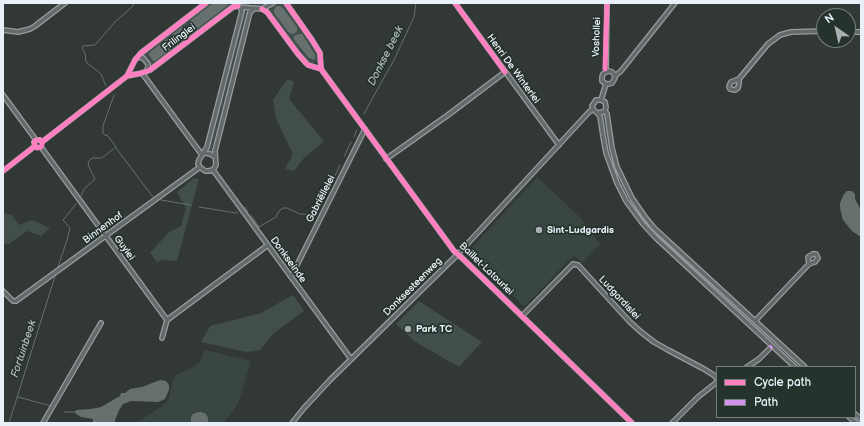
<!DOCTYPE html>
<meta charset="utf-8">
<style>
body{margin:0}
#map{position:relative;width:864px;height:426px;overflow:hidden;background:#313835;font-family:"Balsamiq Sans",sans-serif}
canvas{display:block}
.frame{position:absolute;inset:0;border:4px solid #e8f1f8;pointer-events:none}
.legend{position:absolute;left:716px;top:366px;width:140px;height:52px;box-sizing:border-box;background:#26332d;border:1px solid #747f7e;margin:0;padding:5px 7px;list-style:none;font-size:12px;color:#e8f1f8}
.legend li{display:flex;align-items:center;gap:8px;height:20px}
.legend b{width:20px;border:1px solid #747f7e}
.north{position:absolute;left:816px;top:8px;width:40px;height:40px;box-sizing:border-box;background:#26332d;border:1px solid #747f7e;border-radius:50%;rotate:326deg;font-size:11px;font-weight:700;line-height:16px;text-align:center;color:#e8f1f8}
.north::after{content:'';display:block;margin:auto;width:14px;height:18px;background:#a8b0b4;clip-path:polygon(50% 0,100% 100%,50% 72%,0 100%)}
</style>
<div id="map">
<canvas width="864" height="426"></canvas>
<div class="frame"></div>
<ul class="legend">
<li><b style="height:5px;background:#ff80c0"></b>Cycle path</li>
<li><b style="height:5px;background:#d193ec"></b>Path</li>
</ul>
<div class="north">N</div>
</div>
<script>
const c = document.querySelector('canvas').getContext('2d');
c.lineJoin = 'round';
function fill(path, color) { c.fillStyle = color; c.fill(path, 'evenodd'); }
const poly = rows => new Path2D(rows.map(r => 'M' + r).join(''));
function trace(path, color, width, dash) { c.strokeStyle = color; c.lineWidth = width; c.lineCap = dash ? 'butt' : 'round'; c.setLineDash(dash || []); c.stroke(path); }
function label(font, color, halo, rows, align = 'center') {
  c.font = font + ' "Balsamiq Sans",sans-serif'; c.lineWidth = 3.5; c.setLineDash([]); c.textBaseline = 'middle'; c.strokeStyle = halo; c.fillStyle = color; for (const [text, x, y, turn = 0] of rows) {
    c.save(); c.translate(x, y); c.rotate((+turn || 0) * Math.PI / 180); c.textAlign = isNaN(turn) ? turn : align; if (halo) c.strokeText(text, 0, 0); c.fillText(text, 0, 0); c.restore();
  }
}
fill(poly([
 [537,177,580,217,600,244,582,263,574,255,526,305,523,305,468,252],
 [204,350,251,361,239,401,234,410,224,423,136,423,162,406,167,402,169,397,172,383,176,375,193,367,199,363,201,360]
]), '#3a4641');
fill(poly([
 [208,3,231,3,232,5,153,66,151,65,144,56,143,54,144,52],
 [278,3,284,3,310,40,319,54,319,60,317,62,312,64,308,62,299,52,268,11],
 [244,11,249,12,213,150,212,152,210,152,208,149],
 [287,79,294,82,289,99,324,141,304,158,294,171,285,169,293,154,276,119,273,100],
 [606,115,607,133,612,156,619,175,629,196,629,198,626,198,620,187,609,157,606,146,602,117],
 [194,178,199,179,177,261,163,260,157,262,150,253,169,232,181,226,186,208,177,192],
 [629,201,632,201,645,219,724,295,724,297,722,297,650,230,642,221,629,203],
 [3,213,12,215,19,225,32,220,50,228,41,236,27,231,9,244,3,243],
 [293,295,304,311,274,333,260,350,246,352,201,342,210,326,261,313],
 [728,298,729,299,771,338,768,340,726,301,726,300],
 [419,301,482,342,459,367,414,341,396,324]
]), '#424e4b');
fill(poly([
 [213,3,226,3,228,5,227,6,198,28,195,30,190,23,190,21],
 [277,6,280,6,282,7,297,27,297,31,295,33,293,34,289,33,274,13,274,9],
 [182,27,184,28,189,34,188,36,155,61,153,61,149,55,149,53],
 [298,34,302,34,308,43,315,55,315,58,314,60,309,58,295,41,294,39,294,36],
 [847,191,852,191,855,194,855,199,861,210,861,237,852,231,843,220,840,208,840,203,844,194],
 [160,380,166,381,169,385,169,390,165,399,158,402,131,401,126,403,123,404,119,410,114,423,92,423,93,421,93,419,81,417,75,413,76,410,91,409,101,407,120,396,121,393,125,393,130,389,142,387],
 [198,412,201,412,206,414,208,418,208,423,191,423,191,417,193,414]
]), '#66716f');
trace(poly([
 [242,3,248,4],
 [253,5,259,5,265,3],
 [106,86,101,74,86,62,85,53,82,48,83,46,95,45,115,22,132,7,134,3],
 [364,114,372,99,394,60,414,17,416,3],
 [354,137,357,130],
 [116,148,153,197],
 [344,157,351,142],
 [333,180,340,165],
 [327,192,329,188],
 [81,196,84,189,95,179,88,165,89,161,92,158,102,158,116,147,108,136,105,135,103,133,103,126,114,95],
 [161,200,191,205],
 [199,207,236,213,238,212],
 [245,207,248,212],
 [251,215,259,227,276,217,279,211,283,208,287,208,300,214,305,214,313,217,317,215,323,200],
 [57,270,67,240,70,228,63,220,76,204],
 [18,397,51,406],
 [64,412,76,412],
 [9,423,56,273]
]), '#66716f', 1);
const minor = poly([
 [235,3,240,7,262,9,273,3],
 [286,3,312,40,320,53,321,69,454,251,461,257,632,423],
 [455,3,559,145],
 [240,7,242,11,207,147,199,160,198,164,200,167,205,171,208,171,213,170,216,165,215,151,250,12,254,9],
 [262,9,267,12,298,54,306,63,308,65,321,69],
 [3,30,18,32,30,29,35,26,65,3],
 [848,32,861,32],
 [137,58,139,57,143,58,148,64,148,67,146,72],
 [606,72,607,3],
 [606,72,609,71,612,72,614,74,615,78,612,83,609,84,606,84],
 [606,72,603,74,602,77,602,81,606,84],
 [142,73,202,155],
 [127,76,142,73,150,70,233,7,238,6],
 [615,76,621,71,675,3],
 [739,79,739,83,738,88,735,90,730,89,729,86,731,82,739,79,768,44,780,35,791,32,824,31],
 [3,95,36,140],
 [601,100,606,84],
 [593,109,600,116,603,136,606,153,617,183,626,201,643,224,656,238,795,367],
 [593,109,592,106,596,100,601,100],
 [605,111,607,114,612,148,617,167,632,198,645,217,654,228,805,367],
 [598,113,603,112,605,111,606,107,605,102,601,100],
 [42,142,127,76,135,60,141,53,206,3],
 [41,147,167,320],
 [203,154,206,153,210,154,212,155,215,157],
 [386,159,448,115,505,72],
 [213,170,351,359],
 [3,171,35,146,34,142,36,140,40,140,42,142],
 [813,254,816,254,818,258,815,262,809,264,808,257,813,254],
 [291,277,365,129],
 [3,291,13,301,16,301,200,167],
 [522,316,573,264,578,265,630,322,641,332,654,342,668,350,704,369,715,376,717,379],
 [167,320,268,245],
 [755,321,809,264],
 [162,338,167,320],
 [747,367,759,359,770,348],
 [855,414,861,419],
 [849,417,856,423],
 [43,423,101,323],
 [292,423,304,408,330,380,458,254,589,112,593,109],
 [672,423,698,397,717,382]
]);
trace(minor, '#989d9e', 6);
trace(minor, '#646a6b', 3.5);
trace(poly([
 [770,348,772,346]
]), '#d193ec', 4, [8, 4]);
trace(poly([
 [286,3,312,40,320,53,321,69,454,251,461,257,632,423],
 [455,3,505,72],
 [262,9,267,12,298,54,306,63,308,65,321,69],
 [605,69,607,3],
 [127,76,142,73,150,70,233,7,238,6],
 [42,142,127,76,135,60,141,53,206,3],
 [3,171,35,146,34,142,36,140,40,140,42,142,42,145,41,147,37,148,35,146]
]), '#ff80c0', 5);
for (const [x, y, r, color] of [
 [539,230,4,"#a8b0b4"],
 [408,329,4,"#a8b0b4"]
]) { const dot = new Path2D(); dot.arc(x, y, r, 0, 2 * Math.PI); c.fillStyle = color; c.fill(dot); trace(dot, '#26332d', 1.5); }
label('10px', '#e8f1f8', '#26332d', [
 ["Voshollei",597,37,-88],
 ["Frilinglei",179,38,-37],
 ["Henri De Winterlei",513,69,54],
 ["Gabriëllelei",321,199,-63],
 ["Binnenhof",103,228,-36],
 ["Guylei",124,248,54],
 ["Donkseinde",288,260,54],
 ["Baillet-Latourlei",486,269,44],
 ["Donksesteenweg",413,287,-45],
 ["Ludgardislei",619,298,47]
]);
label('bold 10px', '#e8f1f8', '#26332d', [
 ["Sint-Ludgardis",547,230],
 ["Park TC",416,329]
], 'left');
label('italic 11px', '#b0babd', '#26332d', [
 ["Donkse beek",386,56,-63],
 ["Fortuinbeek",24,349,-72]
]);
</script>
